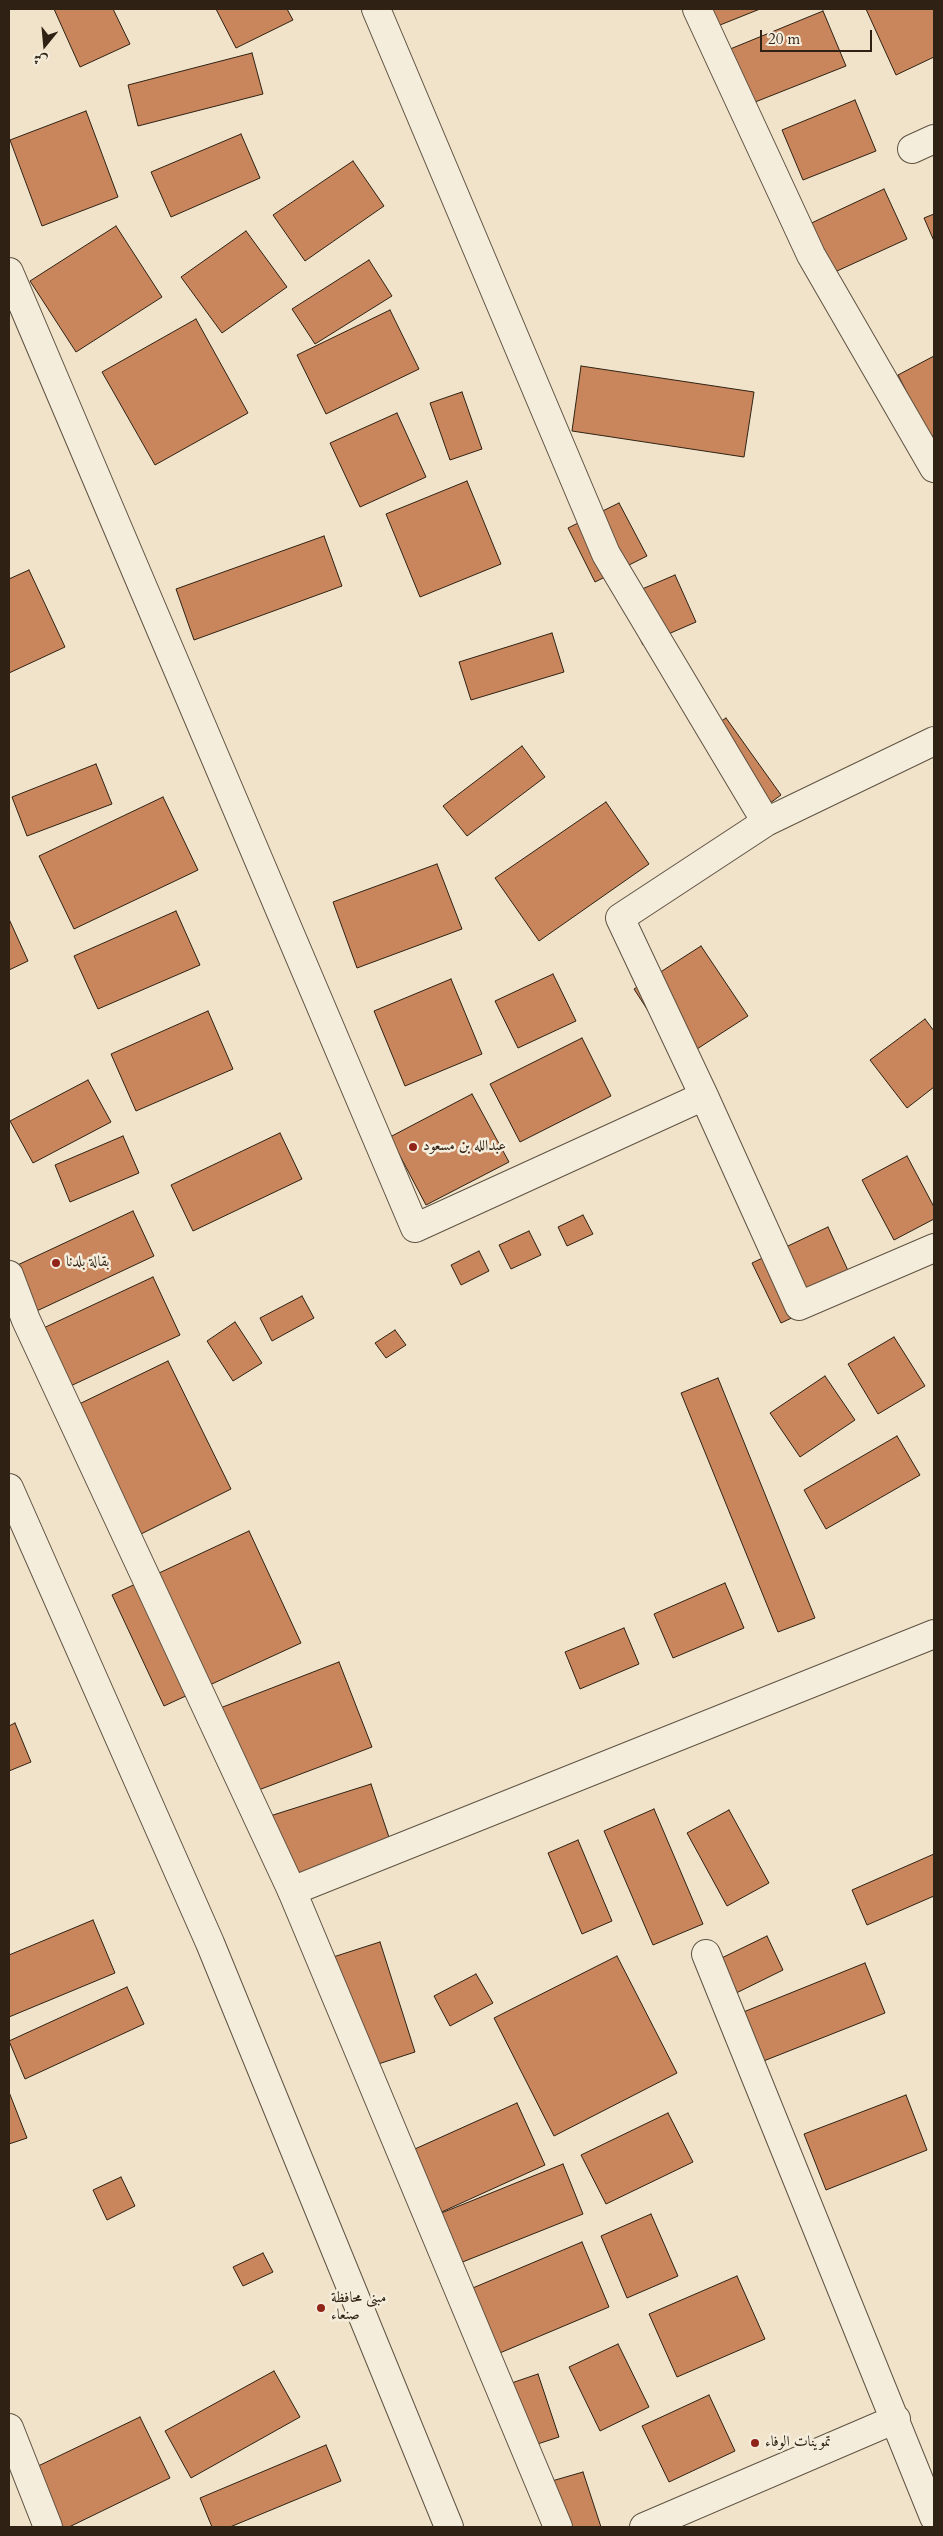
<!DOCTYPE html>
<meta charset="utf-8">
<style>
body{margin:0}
#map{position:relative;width:943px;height:2536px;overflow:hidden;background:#f0e3c9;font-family:Cardo,Amiri,serif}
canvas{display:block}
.frame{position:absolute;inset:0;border:10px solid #2f2214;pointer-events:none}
.north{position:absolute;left:20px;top:20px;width:50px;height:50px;-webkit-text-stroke:4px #f5eddc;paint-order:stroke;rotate:197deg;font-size:14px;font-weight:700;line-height:20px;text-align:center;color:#2f2214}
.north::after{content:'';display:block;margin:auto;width:18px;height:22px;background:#2f2214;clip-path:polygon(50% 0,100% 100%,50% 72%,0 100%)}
.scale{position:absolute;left:760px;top:30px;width:112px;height:22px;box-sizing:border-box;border:2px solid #2f2214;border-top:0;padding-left:6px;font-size:15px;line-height:18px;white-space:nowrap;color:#2f2214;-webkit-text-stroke:4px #f5eddc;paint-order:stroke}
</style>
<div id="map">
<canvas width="943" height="2536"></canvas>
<div class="frame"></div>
<div class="north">ش</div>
<div class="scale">20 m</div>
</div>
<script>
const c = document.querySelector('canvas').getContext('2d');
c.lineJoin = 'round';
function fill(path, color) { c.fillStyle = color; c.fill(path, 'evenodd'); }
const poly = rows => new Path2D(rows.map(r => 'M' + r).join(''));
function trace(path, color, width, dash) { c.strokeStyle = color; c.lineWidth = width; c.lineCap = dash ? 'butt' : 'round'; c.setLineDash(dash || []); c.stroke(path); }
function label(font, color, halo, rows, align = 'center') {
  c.font = font + ' Cardo,Amiri,serif'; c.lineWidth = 5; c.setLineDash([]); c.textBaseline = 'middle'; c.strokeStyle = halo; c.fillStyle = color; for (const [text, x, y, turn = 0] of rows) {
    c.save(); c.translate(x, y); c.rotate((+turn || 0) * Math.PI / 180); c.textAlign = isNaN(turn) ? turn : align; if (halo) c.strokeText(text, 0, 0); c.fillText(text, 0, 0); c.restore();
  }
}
const building = poly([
 [54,9,113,9,130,44,80,67,54,9],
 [216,9,287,9,293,20,236,48,216,9],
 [690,9,760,9,700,33,690,9],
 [866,9,934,9,934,57,896,75,866,9],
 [823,11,846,66,740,108,718,54,823,11],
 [252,53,263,94,138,126,128,85,252,53],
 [855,100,876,151,803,180,782,130,855,100],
 [86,111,118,197,42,226,10,140,86,111],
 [241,134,260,178,171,217,151,172,241,134],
 [353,161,384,206,305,261,273,215,353,161],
 [884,189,907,239,826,276,803,227,884,189],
 [934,214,934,241,924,218,934,214],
 [116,226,162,297,76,352,30,281,116,226],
 [246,231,287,287,222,333,181,277,246,231],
 [369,260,392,296,315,344,292,309,369,260],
 [390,310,419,369,326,414,297,355,390,310],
 [196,319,248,413,155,465,102,372,196,319],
 [934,356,934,446,898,375,934,356],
 [581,366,754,392,744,457,572,431,581,366],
 [462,392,482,449,450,460,430,403,462,392],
 [397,413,426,477,360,507,330,443,397,413],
 [467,481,501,564,420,597,386,514,467,481],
 [619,503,647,556,595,582,568,528,619,503],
 [324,536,342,586,194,640,176,589,324,536],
 [29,570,65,647,9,673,9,579,29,570],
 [675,575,696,622,643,645,621,598,675,575],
 [552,633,564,672,471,700,459,662,552,633],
 [726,718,781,795,755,814,699,736,726,718],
 [522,746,545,777,467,836,443,806,522,746],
 [96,764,112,804,27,836,12,797,96,764],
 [163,797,198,870,74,929,39,856,163,797],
 [606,802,649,864,539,941,495,878,606,802],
 [437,864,462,929,357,968,333,902,437,864],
 [176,911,200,965,98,1009,74,956,176,911],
 [9,919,28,961,9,970,9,919],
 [701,946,748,1016,680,1060,634,989,701,946],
 [553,974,576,1021,518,1048,495,1001,553,974],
 [451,979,482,1054,405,1086,374,1011,451,979],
 [208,1011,233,1069,136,1111,111,1054,208,1011],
 [925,1019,934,1031,934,1087,907,1108,870,1060,925,1019],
 [582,1038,611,1096,520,1142,490,1084,582,1038],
 [88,1080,111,1122,33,1163,10,1121,88,1080],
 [472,1094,509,1162,426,1205,390,1137,472,1094],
 [280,1133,302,1179,193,1231,171,1185,280,1133],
 [123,1136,139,1173,70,1202,55,1165,123,1136],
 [907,1156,934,1207,934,1219,894,1240,862,1180,907,1156],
 [133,1211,154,1256,26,1316,9,1269,133,1211],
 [583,1215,593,1234,567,1246,558,1227,583,1215],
 [828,1227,856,1288,781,1323,752,1263,828,1227],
 [529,1231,541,1255,511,1269,499,1245,529,1231],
 [479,1251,489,1271,461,1285,451,1265,479,1251],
 [153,1277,180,1335,64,1389,37,1331,153,1277],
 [302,1296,314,1318,272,1341,260,1318,302,1296],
 [235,1322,262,1363,233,1381,207,1341,235,1322],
 [395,1330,406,1345,386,1358,375,1343,395,1330],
 [894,1337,925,1386,878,1414,848,1364,894,1337],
 [168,1361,231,1489,137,1536,73,1407,168,1361],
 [825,1376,855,1420,800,1457,770,1413,825,1376],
 [718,1378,815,1618,778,1632,681,1393,718,1378],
 [897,1436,920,1475,826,1529,804,1490,897,1436],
 [249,1531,301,1643,164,1706,112,1595,249,1531],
 [725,1583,744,1628,673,1658,654,1614,725,1583],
 [624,1628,639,1664,580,1689,565,1652,624,1628],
 [339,1662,372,1747,248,1794,215,1710,339,1662],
 [15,1723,31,1762,9,1771,9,1726,15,1723],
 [371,1784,394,1852,293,1885,270,1816,371,1784],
 [654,1809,703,1924,653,1945,604,1831,654,1809],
 [729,1810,769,1883,727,1906,687,1833,729,1810],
 [578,1840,612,1921,582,1934,548,1853,578,1840],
 [934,1854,934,1896,867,1925,852,1890,934,1854],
 [93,1920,115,1973,9,2017,9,1955,93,1920],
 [767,1936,783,1970,720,2001,703,1967,767,1936],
 [380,1942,415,2052,363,2069,327,1959,380,1942],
 [617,1956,677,2073,554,2136,494,2018,617,1956],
 [865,1963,885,2013,756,2064,736,2015,865,1963],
 [476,1974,493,2003,450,2026,434,1996,476,1974],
 [127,1987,144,2024,25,2079,9,2041,127,1987],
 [9,2092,27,2138,9,2144,9,2092],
 [906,2095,927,2150,826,2190,804,2134,906,2095],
 [517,2103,545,2165,435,2215,406,2153,517,2103],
 [668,2113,693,2162,606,2204,581,2155,668,2113],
 [563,2164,583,2214,455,2265,434,2216,563,2164],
 [121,2177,135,2206,107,2220,93,2190,121,2177],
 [651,2214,678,2276,627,2298,601,2236,651,2214],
 [582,2242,609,2307,495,2355,468,2290,582,2242],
 [263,2253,273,2272,243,2286,233,2267,263,2253],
 [737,2276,765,2339,677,2377,649,2314,737,2276],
 [618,2344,649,2407,600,2431,569,2367,618,2344],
 [274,2371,300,2417,191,2478,165,2431,274,2371],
 [538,2374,559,2437,519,2450,497,2388,538,2374],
 [709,2395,735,2451,669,2482,642,2426,709,2395],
 [140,2417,170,2478,69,2527,62,2527,34,2468,140,2417],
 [326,2445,341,2481,230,2527,212,2527,200,2498,326,2445],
 [583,2472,601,2527,559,2527,545,2483,583,2472]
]);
fill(building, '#c9855b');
trace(building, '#2f2214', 1);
const minor = poly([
 [376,9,606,554,766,822],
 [697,9,811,255,934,468],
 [912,149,934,139],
 [9,272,415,1228,704,1096],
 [934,741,766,822,620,918,704,1096,799,1306,934,1248],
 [292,1891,934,1634],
 [706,1954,934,2517],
 [9,2428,48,2527],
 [644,2527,896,2419]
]);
const tertiary = poly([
 [9,1275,26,1320,292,1891,558,2527],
 [9,1488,210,1943,449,2527]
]);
trace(minor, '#5f5241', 30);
trace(tertiary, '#5f5241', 30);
trace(minor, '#f5eddc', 28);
trace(tertiary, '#f5eddc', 28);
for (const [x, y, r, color] of [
 [413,1147,5,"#8f2418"],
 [56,1263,5,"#8f2418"],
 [321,2308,5,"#8f2418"],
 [755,2443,5,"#8f2418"]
]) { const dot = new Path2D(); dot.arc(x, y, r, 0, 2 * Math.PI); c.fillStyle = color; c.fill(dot); trace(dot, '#f5eddc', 2); }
label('15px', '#2f2214', '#f5eddc', [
 ["عبدالله بن مسعود",423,1147],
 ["بقالة بلدنا",66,1263],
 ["مبنى محافظة",331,2299],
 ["صنعاء",331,2316],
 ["تموينات الوفاء",765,2443]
], 'left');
</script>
